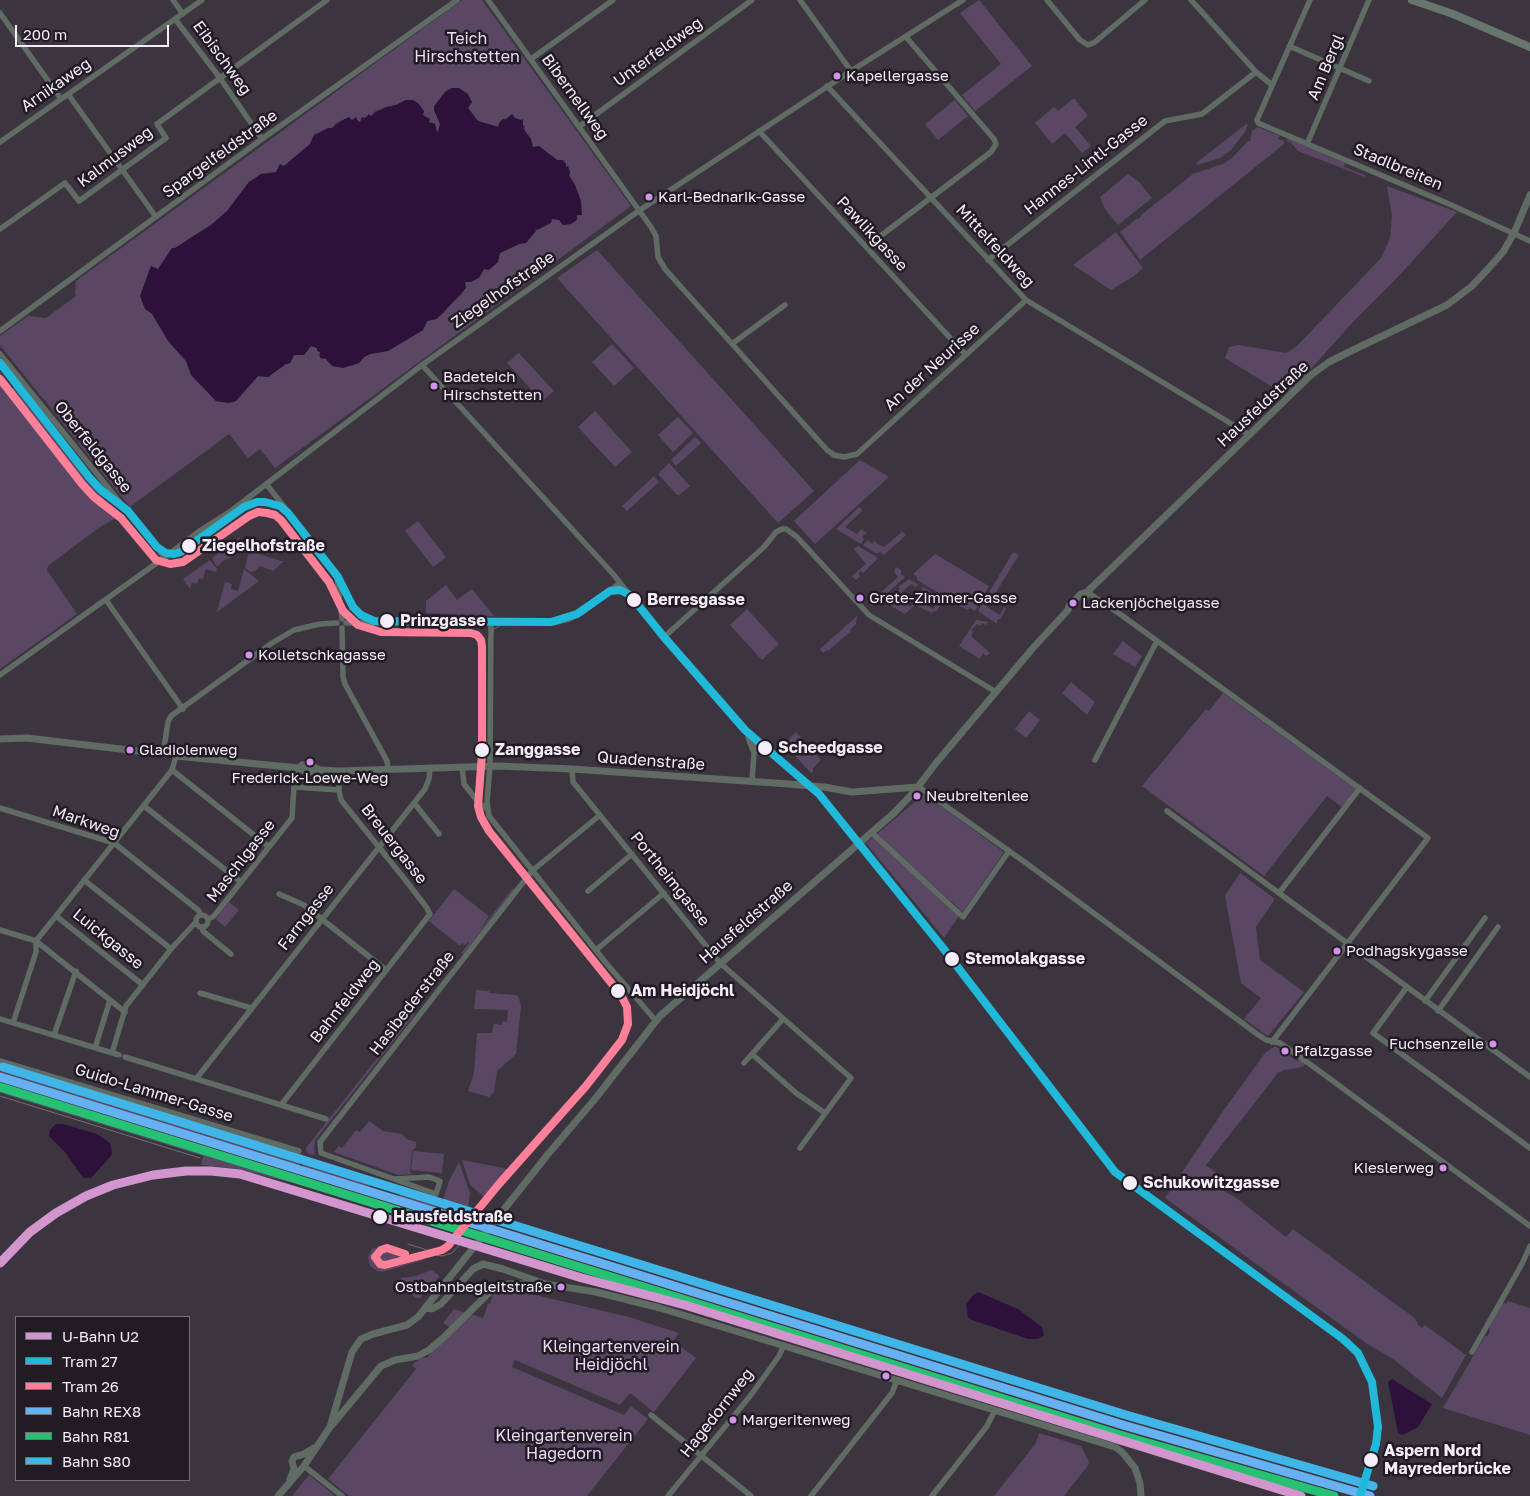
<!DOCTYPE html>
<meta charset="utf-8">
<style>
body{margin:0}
#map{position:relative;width:1530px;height:1496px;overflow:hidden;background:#3c3540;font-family:"Golos Text",sans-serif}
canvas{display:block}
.legend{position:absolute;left:15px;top:1316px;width:175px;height:165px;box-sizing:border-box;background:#211b24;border:1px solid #756f79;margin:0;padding:6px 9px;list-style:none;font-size:15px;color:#f4ecf9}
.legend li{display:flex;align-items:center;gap:10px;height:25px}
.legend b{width:25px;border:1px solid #756f79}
.scale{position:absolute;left:15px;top:25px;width:154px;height:22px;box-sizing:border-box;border:2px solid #f4ecf9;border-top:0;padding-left:6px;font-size:15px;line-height:18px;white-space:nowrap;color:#f4ecf9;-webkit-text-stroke:4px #211b24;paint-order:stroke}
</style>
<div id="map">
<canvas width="1530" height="1496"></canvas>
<ul class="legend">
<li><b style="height:6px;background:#d295ce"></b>U-Bahn U2</li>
<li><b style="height:6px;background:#20b9da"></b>Tram 27</li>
<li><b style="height:6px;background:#ff8098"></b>Tram 26</li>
<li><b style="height:6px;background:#66b1f2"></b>Bahn REX8</li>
<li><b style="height:6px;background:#26c172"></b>Bahn R81</li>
<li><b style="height:6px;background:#40b5e8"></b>Bahn S80</li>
</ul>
<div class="scale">200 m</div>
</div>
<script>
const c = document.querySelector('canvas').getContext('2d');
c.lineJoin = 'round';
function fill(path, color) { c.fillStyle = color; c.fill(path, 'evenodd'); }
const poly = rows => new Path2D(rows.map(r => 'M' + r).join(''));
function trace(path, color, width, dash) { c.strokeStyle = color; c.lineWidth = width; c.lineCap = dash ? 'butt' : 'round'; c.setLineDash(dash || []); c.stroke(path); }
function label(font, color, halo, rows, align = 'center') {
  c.font = font + ' "Golos Text",sans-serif'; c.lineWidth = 5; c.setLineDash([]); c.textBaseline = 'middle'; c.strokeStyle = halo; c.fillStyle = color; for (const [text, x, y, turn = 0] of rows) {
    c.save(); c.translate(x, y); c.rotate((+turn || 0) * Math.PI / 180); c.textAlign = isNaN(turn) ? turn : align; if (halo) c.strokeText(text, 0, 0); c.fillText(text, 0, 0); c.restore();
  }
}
fill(poly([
 [462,0,482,0,631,206,275,468,260,449,248,458,229,434,130,507,79,444,80,442,76,440,46,402,47,401,44,400,0,345,0,336,28,316,46,318,76,296,75,293,76,281],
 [452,88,472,102,468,108,478,121,499,127,499,123,503,119,514,118,521,120,532,148,539,146,547,153,553,156,565,168,575,185,580,216,578,215,559,220,552,218,535,229,519,244,500,253,484,269,465,282,462,294,436,319,427,321,423,330,388,351,370,354,364,357,359,363,351,366,329,363,326,359,319,356,320,352,317,348,311,346,304,355,294,355,290,363,286,364,268,377,258,376,236,400,229,403,216,401,192,375,186,361,171,344,141,295,149,270,158,269,172,248,175,248,211,225,227,211,249,182,276,173,310,144,314,135,332,128,336,123,346,119,360,122,374,115,374,112,386,107,396,105,406,100,412,100,418,103,423,115,429,123,435,124,437,132,438,132,440,124,434,110,443,94],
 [979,0,1032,66,975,111,962,95,1001,64,960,13],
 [1074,98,1088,116,1075,127,1091,146,1082,153,1065,133,1052,144,1035,123,1054,107,1058,111],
 [955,100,968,116,938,140,925,124],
 [1246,124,1248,125,1245,132,1231,150,1220,158,1197,165,1196,163],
 [1258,127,1280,136,1278,139,1284,141,1284,144,1140,260,1120,232,1136,219,1140,218,1141,215,1193,174,1223,164,1232,158,1248,141,1250,141,1252,131],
 [1287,138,1345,163,1344,167,1365,175,1365,177,1298,151,1290,141,1288,142],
 [1128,174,1139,182,1152,198,1118,225,1105,209,1100,197],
 [1387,186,1457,212,1396,279,1353,322,1310,370,1307,377,1287,396,1225,358,1229,347,1239,345,1286,353,1296,347,1381,258,1390,238,1392,216],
 [1116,232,1143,268,1134,276,1111,290,1073,265],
 [597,250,814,491,778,523,557,278],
 [612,344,634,368,614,386,592,362],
 [519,353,554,391,542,401,507,363],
 [0,372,12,389,14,387,16,389,20,386,85,470,81,474,106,501,104,502,108,505,110,504,119,516,97,529,48,566,47,570,77,614,0,669],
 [595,411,632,452,615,467,578,427],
 [678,417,693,433,673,452,658,435],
 [695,437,701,443,676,466,671,460],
 [860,460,889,477,815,544,794,521],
 [669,463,690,486,678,496,658,474],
 [654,476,659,482,627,511,622,506],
 [859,507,863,510,845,527,857,534,861,529,867,533,866,535,864,534,862,537,864,539,861,544,836,529],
 [418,521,446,557,433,567,405,531],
 [901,530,906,535,884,555,880,552,877,554,863,545,868,540,872,544,875,540,876,543,884,547,902,532],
 [240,537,236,555,221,562,221,563,217,567,212,558],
 [858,546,878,558,863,573,861,571,858,573,860,576,856,580,852,576,866,564,854,549],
 [249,551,281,561,284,561,273,571,260,566,255,571,250,572,245,568],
 [1013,552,1019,555,987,607,1000,615,1004,607,1006,609,1000,619,998,619,997,622,997,624,978,611],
 [935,554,989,586,975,611,970,608,967,610,917,580,917,577,913,574],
 [210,560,217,569,216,572,206,569,203,579,199,578,197,584,192,583,190,589,183,579],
 [896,567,901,570,901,574,905,577,872,607,869,603,898,577,894,572],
 [244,569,259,581,217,612,225,582,232,584,231,589,238,591],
 [909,579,919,585,915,587,911,584,899,595,910,607,918,600,933,609,938,601,921,590,923,587,944,600,936,612,934,611,932,613,915,605,905,614,883,601,892,593,894,595,900,589,898,587],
 [446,585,457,600,472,589,494,616,426,613,426,601],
 [747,609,779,644,762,660,730,625],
 [857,616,856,624,850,630,851,631,828,651,827,650,823,653,820,649],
 [976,620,988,622,986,625,982,623,981,626,977,624,971,630,973,632,971,636,990,653,986,656,983,653,980,659,959,646],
 [1123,641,1142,656,1135,667,1113,654],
 [1071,682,1095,702,1087,715,1062,693],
 [1223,693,1356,789,1342,807,1327,796,1264,876,1142,786,1206,709,1209,711],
 [1029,711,1040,720,1026,738,1015,729],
 [796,732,821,760,813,768,813,772,811,773,784,744],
 [924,794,1004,852,963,912,876,835],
 [874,837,959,916,944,938,866,843],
 [1240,873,1275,899,1256,927,1260,960,1304,992,1268,1036,1244,1019,1261,998,1241,983,1225,896],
 [513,888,514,889,463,954,461,953,469,943,468,942,465,945,462,943,460,946,429,921,454,889,489,916,480,930],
 [229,902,239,910,225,927,216,919],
 [476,990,489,991,489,993,516,995,519,998,521,1007,516,1054,497,1071,494,1092,489,1097,468,1091,474,1073,477,1034,479,1033,492,1033,494,1024,502,1025,502,1021,507,1022,508,1010,474,1009],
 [413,1013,415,1014,316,1139,314,1147,315,1154,313,1155,307,1153,306,1148],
 [1275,1046,1297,1061,1299,1059,1306,1063,1303,1067,1284,1070,1278,1073,1206,1165,1228,1182,1224,1191,1238,1199,1286,1237,1293,1229,1416,1319,1415,1320,1418,1323,1417,1324,1422,1328,1425,1325,1466,1355,1442,1398,1393,1359,1366,1343,1165,1198,1221,1114,1265,1053],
 [0,1063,297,1153,303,1155,298,1167,292,1164,0,1074],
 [0,1084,177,1139,181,1142,295,1176,293,1180,289,1182,237,1169,203,1165,201,1165,203,1156,0,1093],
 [369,1121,383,1131,402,1134,407,1139,416,1142,416,1147,412,1151,410,1171,412,1174,398,1175,334,1152,339,1146,342,1148,356,1130,360,1132],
 [413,1151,444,1154,442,1173,411,1170],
 [307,1157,335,1166,341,1172,367,1184,370,1185,369,1189,302,1168],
 [462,1160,504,1168,513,1174,488,1200,470,1185],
 [459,1162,470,1193,468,1209,443,1200,449,1181],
 [343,1169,461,1209,464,1211,462,1218,399,1198,400,1195],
 [299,1177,389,1205,390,1207,434,1218,432,1225,388,1209,386,1211,301,1185,298,1181],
 [381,1246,423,1259,424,1260,382,1272,377,1271,370,1266,368,1257,372,1249],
 [431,1270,440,1276,420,1298,416,1298,397,1282,401,1278,416,1276],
 [506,1288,629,1317,679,1333,673,1341,696,1358,654,1412,630,1393,620,1405,515,1360,512,1367,624,1415,631,1406,648,1419,587,1496,349,1496,328,1479,416,1369,412,1365,420,1359,428,1357,430,1353,454,1330,443,1323,454,1309,483,1318,488,1303,490,1304,494,1290],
 [1508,1301,1530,1308,1530,1435,1443,1408,1485,1336,1487,1336,1490,1332,1489,1328,1503,1302,1506,1304],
 [1039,1433,1081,1446,1089,1462,1087,1467,1064,1496,994,1496,1036,1443],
 [309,1475,328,1490,335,1496,292,1496]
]), '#594763');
fill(poly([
 [452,88,459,88,468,94,472,102,468,108,478,121,498,127,499,123,503,119,505,120,512,114,515,118,521,120,523,119,523,125,525,127,523,128,531,139,533,147,539,146,557,160,563,160,566,164,566,167,568,166,570,172,569,176,575,185,581,201,582,215,577,215,577,220,571,224,563,225,559,220,552,219,551,223,537,230,535,229,536,231,526,243,519,244,500,253,498,262,489,270,484,269,479,278,471,282,465,282,466,288,442,314,436,319,427,321,423,330,388,351,370,354,364,357,359,363,343,368,332,366,326,359,320,358,320,352,317,351,317,348,311,346,304,355,294,355,290,363,286,364,268,377,258,376,236,401,229,403,216,401,191,375,186,361,168,341,152,314,145,309,140,296,151,266,158,269,172,248,175,248,211,225,227,211,249,182,261,174,276,172,280,164,284,166,310,144,314,135,328,128,332,128,341,121,349,117,352,120,356,117,358,121,360,122,362,117,365,118,369,114,371,116,374,113,387,107,396,105,406,100,413,100,418,103,424,111,423,115,430,119,429,122,435,124,437,132,438,132,440,124,434,110,434,106,446,91],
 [56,1124,63,1124,97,1134,110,1143,112,1152,111,1156,91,1178,84,1178,81,1175,65,1152,49,1136,50,1130],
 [978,1292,1018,1309,1042,1327,1044,1335,1038,1339,1028,1339,972,1320,968,1317,966,1305,972,1296],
 [1392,1379,1432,1404,1418,1427,1403,1435,1398,1433,1388,1382]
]), '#2d113b');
trace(poly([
 [173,0,183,14],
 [488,0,651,227,656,236,658,257,665,269,827,450,834,455,844,457,857,454,1026,300],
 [800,0,851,71],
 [1047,0,1080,40,1088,45,1095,42,1145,0],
 [1191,0,1256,72,1272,85],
 [1310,0,1257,120,1258,123,1449,204,1530,241],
 [0,13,61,99],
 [175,19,220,78,262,139],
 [1289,46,1369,81],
 [531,59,613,0],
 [827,86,1026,300,1250,435],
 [68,94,156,217],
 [580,126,752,0],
 [759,131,966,355],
 [0,142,202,0],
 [1307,144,1369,0],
 [0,229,65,183,79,201,166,138,157,124,327,0],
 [866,247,991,152,996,144,994,139,906,37],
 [988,260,1165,121,1202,114,1256,72],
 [0,331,262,139,457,0],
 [733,343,785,305],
 [0,354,165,558],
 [422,365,614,575,663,638,757,745,754,753,752,781],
 [267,485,320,552,337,578,342,619],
 [1087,592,1120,614,1428,838,1272,1042],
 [106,600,183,709],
 [346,623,553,623,569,619,581,613,620,583],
 [491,624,490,766,487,802,489,816,606,963,656,1021],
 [342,628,343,677,345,684,387,761,388,769],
 [663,638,764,547,776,532,782,529,786,529,797,537,869,615,996,692],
 [0,675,161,560,201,530,231,511,422,365,640,210,851,71,963,0],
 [748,737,754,753],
 [163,754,168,722,171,716,272,643,294,630,320,624,337,623],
 [1095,760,1157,641],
 [462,767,464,784,479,803,487,809],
 [572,769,573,782,720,963,851,1078,800,1148],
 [172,770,269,847],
 [294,787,339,790],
 [919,787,1026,863,1257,1034,1266,1040,1280,1043,1307,1062,1530,1226],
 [414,803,439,834],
 [144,806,241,882],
 [0,808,114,843,198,910,201,915],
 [1167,811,1530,1077],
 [872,833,963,917,1009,851],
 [84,880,171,949],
 [588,891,632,854],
 [1279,893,1360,788],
 [279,894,304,905,386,970],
 '196 921a6 6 0 1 1 12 0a6 6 0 1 1-12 0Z',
 [56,916,143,985],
 [209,919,214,916,292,818,295,768],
 [202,927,203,931,231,954],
 [0,930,36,941,125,1012],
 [596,950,664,893],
 [1407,987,1373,1033,1530,1148],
 [200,993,251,1008],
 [1425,1001,1485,918],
 [1438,1011,1498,927],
 [0,1019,119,1055],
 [13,1023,36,952,36,941,172,770,176,756],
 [54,1035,76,971],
 [95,1048,110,1000],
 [112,1053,126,1006,171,949,195,923],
 [752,1054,796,1093,825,1113],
 [125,1057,281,1105],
 [0,1061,299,1151],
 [744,1063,783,1019],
 [196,1079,414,803,425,789,429,779,430,768],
 [326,1119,281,1105,430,914,427,908,407,882,341,800,339,790,339,771],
 [395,1179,429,1177,440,1181,436,1194,321,1153,320,1142,532,871,600,815],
 [1472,1352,1522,1264,1530,1246],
 [651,1415,751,1496],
 [304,1466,342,1496],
 [668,1496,751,1395,779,1356,784,1345],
 [811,1496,892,1393,897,1380],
 [932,1496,987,1426,995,1410]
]), '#606b64', 5.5);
trace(poly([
 [1086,596,1087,592,1311,375,1329,362,1349,352,1447,305,1472,286,1488,269,1503,252,1514,233,1530,195],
 [0,739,27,738,163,754,171,752,176,756,299,768,301,770,313,772,320,770,339,771,498,766,572,769,789,784,824,787,852,792,919,787],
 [299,768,302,765,309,765,320,770],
 [426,1308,432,1309,441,1304,473,1269,483,1264,503,1269,545,1284,596,1292,660,1308,1115,1447,1122,1452,1135,1468,1140,1483,1141,1496],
 [332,1425,381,1366,395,1360,418,1356,429,1350,443,1338,495,1287,503,1284,542,1284],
 [290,1479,294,1469,292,1461,294,1457,304,1454,314,1448],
 [278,1496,304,1466,330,1427,352,1352,361,1339,373,1334,407,1325,418,1317,549,1153,595,1099,660,1016,894,813,914,792,936,763,1033,648,1068,610,1069,606,1081,594,1087,592]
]), '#606b64', 7);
trace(poly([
 [1412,0,1453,14,1530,47]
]), '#67766d', 8);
trace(poly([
 [489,647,490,638,493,630,502,624,510,623],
 [408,1244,424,1249,435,1255,442,1256,452,1253,462,1242]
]), '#6d7270', 1);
trace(poly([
 [0,1096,200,1158]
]), '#6d7270', 1);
trace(poly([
 [0,1077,1123,1425,1370,1496]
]), '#66b1f2', 9);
trace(poly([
 [0,1087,1120,1435,1334,1496]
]), '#26c172', 9);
trace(poly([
 [3,1067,1126,1415,1373,1486]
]), '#40b5e8', 9);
trace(poly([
 [0,363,89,477,101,490,128,511,157,547,166,553,174,554,181,552,244,507,257,502,265,502,280,506,288,513,338,577,353,607,361,615,374,621,551,622,577,614,610,591,620,590,630,595,664,637,745,730,819,794,943,948,1115,1172,1343,1339,1358,1353,1372,1382,1378,1427,1376,1444,1360,1496]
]), '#20b9da', 8);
trace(poly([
 [0,379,82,484,94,497,121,518,156,560,170,564,183,562,249,516,258,512,267,513,275,515,281,520,329,582,343,611,358,625,381,632,471,633,477,635,481,640,482,647,482,754,478,806,481,817,489,831,621,995,627,1007,628,1024,622,1040,586,1086,499,1184,448,1246,442,1250,385,1265,380,1264,375,1257,381,1250,387,1248,405,1254]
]), '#ff8098', 8);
trace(poly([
 [0,1263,30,1232,56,1213,86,1196,113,1185,153,1175,186,1171,211,1171,240,1174,582,1278,685,1305,1301,1496]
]), '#d295ce', 9);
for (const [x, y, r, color] of [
 [837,76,4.5,"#d193ec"],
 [649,197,4.5,"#d193ec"],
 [434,386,4.5,"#d193ec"],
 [189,546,8,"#f4ecf9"],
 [860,598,4.5,"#d193ec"],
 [634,600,8,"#f4ecf9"],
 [1073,603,4.5,"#d193ec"],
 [387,621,8,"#f4ecf9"],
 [249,655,4.5,"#d193ec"],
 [765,748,8,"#f4ecf9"],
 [130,750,4.5,"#d193ec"],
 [482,750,8,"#f4ecf9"],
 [310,762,4.5,"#d193ec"],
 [917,796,4.5,"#d193ec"],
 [1337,951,4.5,"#d193ec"],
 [952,959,8,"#f4ecf9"],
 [618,991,8,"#f4ecf9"],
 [1493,1044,4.5,"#d193ec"],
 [1285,1051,4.5,"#d193ec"],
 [1443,1168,4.5,"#d193ec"],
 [1130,1183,8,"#f4ecf9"],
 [380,1217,8,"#f4ecf9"],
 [561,1287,4.5,"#d193ec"],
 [886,1376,4.5,"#d193ec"],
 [733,1420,4.5,"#d193ec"],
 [1371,1460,8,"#f4ecf9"]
]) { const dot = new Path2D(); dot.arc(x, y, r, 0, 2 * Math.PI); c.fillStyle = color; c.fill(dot); trace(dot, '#211b24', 2); }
label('15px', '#f4ecf9', '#211b24', [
 ["Kapellergasse",846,76],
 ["Karl-Bednarik-Gasse",658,197],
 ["Badeteich",443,377],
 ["Hirschstetten",443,395],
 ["Grete-Zimmer-Gasse",869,598],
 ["Lackenjöchelgasse",1082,603],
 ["Kolletschkagasse",258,655],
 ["Gladiolenweg",139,750],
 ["Frederick-Loewe-Weg",310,778,"center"],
 ["Neubreitenlee",926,796],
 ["Podhagskygasse",1346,951],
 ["Fuchsenzeile",1484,1044,"right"],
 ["Pfalzgasse",1294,1051],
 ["Kieslerweg",1434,1168,"right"],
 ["Ostbahnbegleitstraße",552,1287,"right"],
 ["Margeritenweg",742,1420]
], 'left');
label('16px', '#eddaf8', '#211b24', [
 ["Teich",467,39],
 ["Hirschstetten",467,57],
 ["Kleingartenverein",611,1347],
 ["Heidjöchl",611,1365],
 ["Kleingartenverein",564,1436],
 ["Hagedorn",564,1454]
]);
label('16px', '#f4ecf9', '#211b24', [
 ["Unterfeldweg",658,52,-36],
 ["Eibischweg",222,58,54],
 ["Am Bergl",1326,67,-67],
 ["Arnikaweg",56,85,-35],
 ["Bibernellweg",575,97,54],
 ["Spargelfeldstraße",220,154,-36],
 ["Kalmusweg",115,157,-37],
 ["Hannes-Lintl-Gasse",1086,165,-38],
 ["Stadlbreiten",1398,167,23],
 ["Pawlikgasse",872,234,47],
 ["Mittelfeldweg",995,246,47],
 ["Ziegelhofstraße",503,290,-35],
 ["An der Neurisse",932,367,-42],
 ["Hausfeldstraße",1263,404,-43],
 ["Oberfeldgasse",93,447,51],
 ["Quadenstraße",651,761,4],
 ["Markweg",86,822,19],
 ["Breuergasse",394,844,52],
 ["Maschlgasse",241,861,-52],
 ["Portheimgasse",670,879,51],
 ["Farngasse",306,917,-52],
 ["Hausfeldstraße",746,922,-41],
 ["Luickgasse",108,939,39],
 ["Bahnfeldweg",345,1001,-52],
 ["Hasibederstraße",412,1003,-52],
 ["Guido-Lammer-Gasse",154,1093,17],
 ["Hagedornweg",717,1413,-52]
]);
label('bold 16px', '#f4ecf9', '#211b24', [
 ["Ziegelhofstraße",202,546],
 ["Berresgasse",647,600],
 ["Prinzgasse",400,621],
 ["Scheedgasse",778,748],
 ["Zanggasse",495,750],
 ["Stemolakgasse",965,959],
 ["Am Heidjöchl",631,991],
 ["Schukowitzgasse",1143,1183],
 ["Hausfeldstraße",393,1217],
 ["Aspern Nord",1384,1451],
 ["Mayrederbrücke",1384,1469]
], 'left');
</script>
